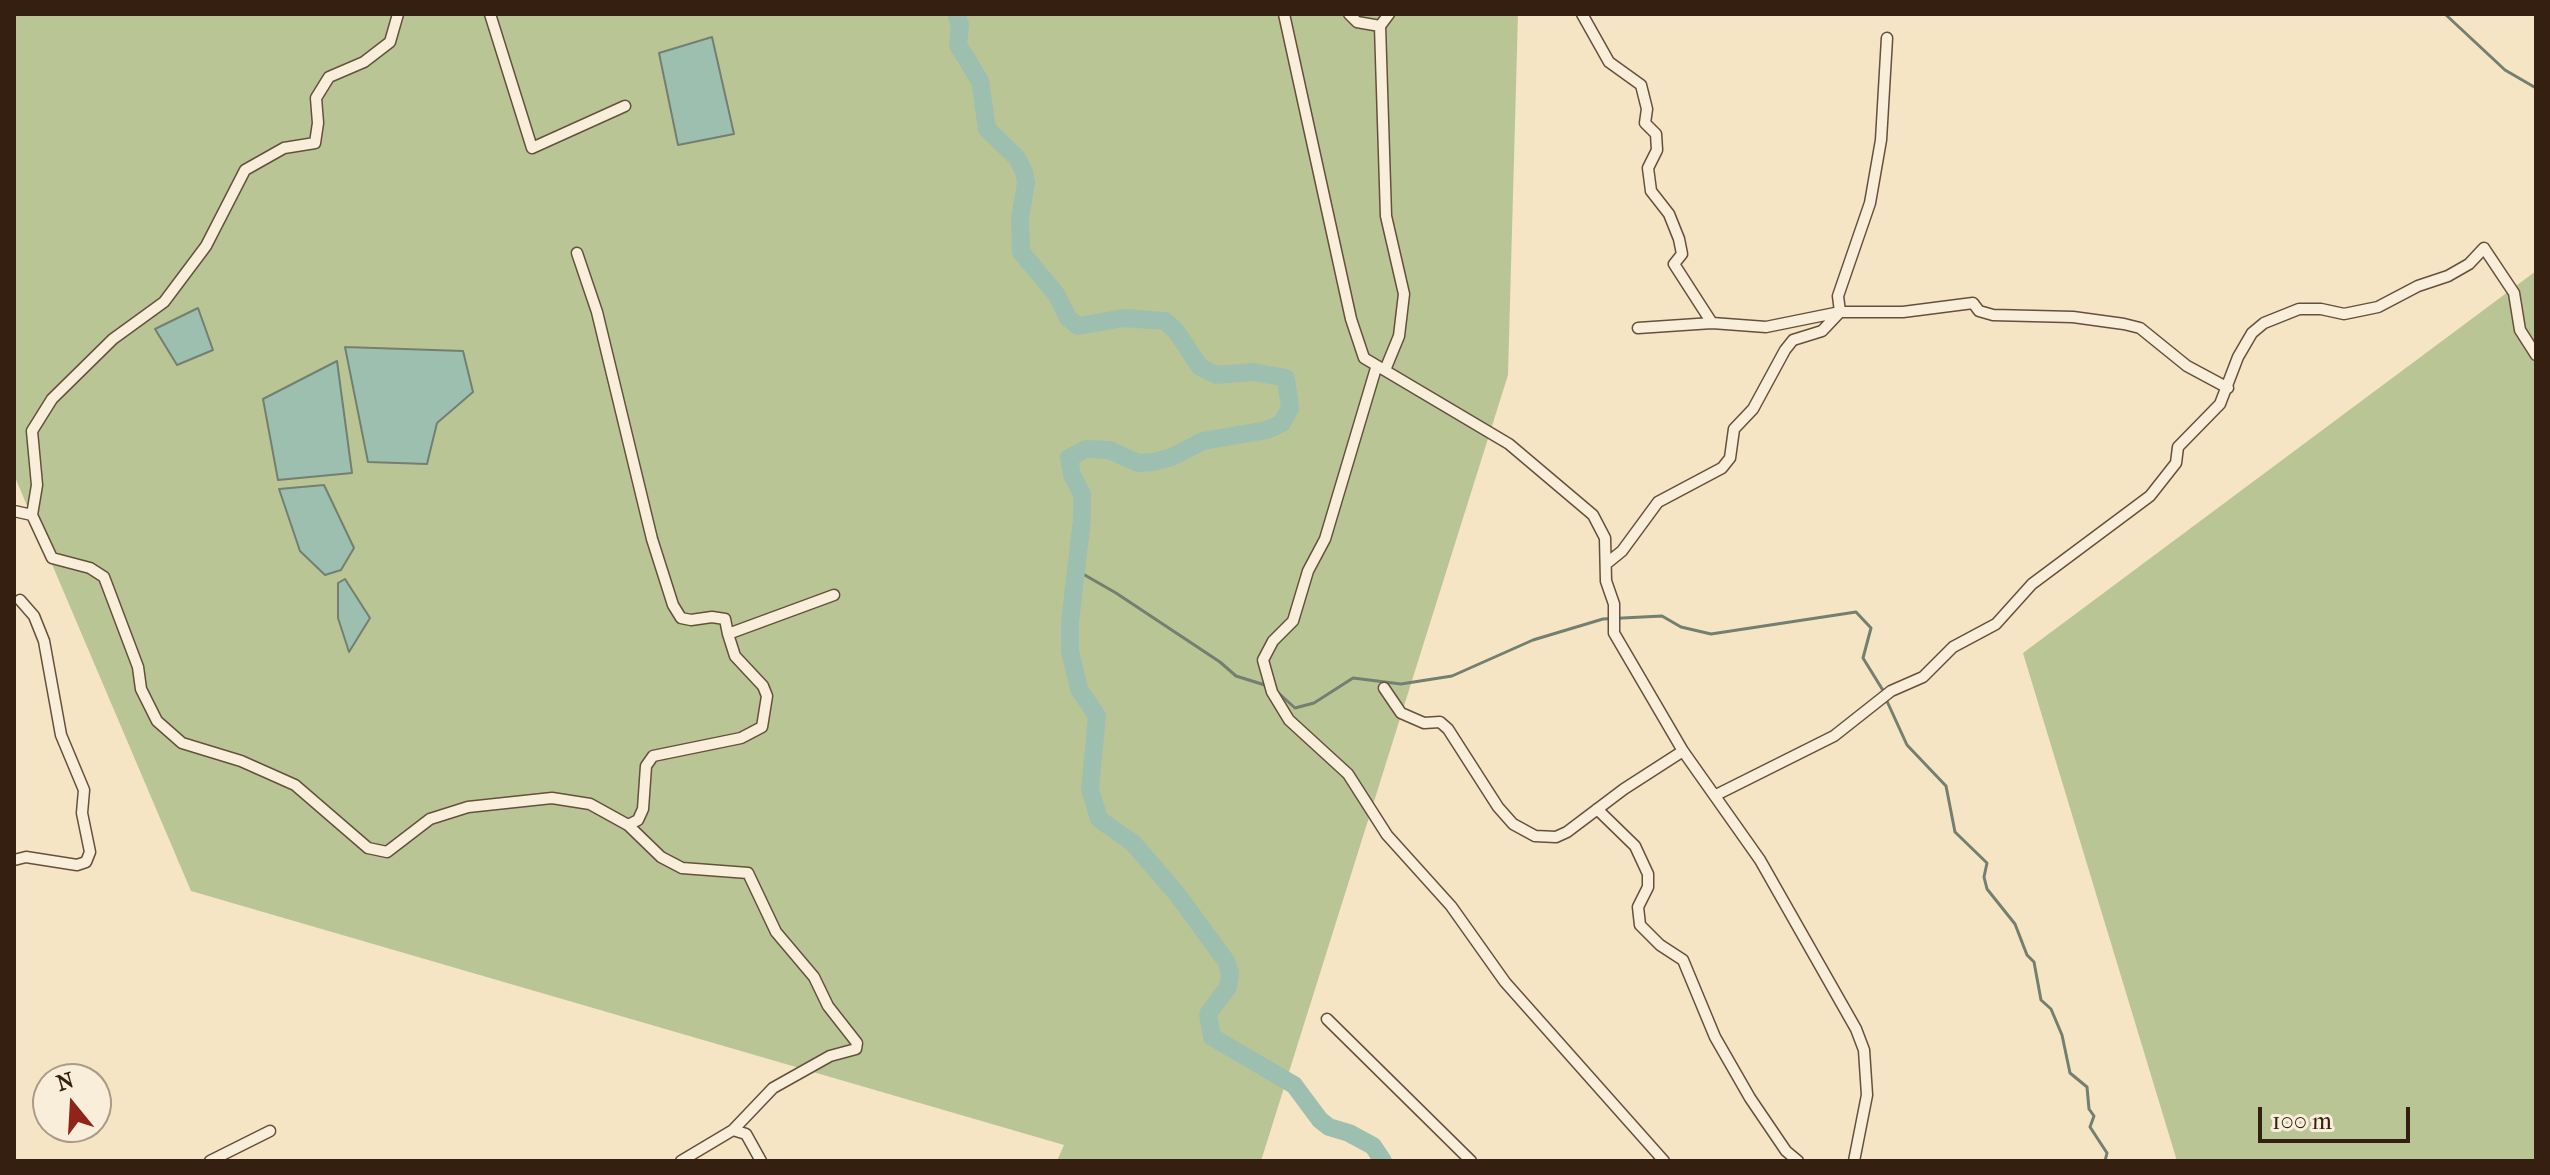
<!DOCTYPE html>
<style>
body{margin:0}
#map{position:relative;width:2550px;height:1175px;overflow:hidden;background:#f6e5c4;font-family:"IM FELL French Canon",serif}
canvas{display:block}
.frame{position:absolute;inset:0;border:16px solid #341f10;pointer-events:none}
.north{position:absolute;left:32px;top:1063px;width:80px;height:80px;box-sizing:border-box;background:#f9eed9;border:2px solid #aa9b89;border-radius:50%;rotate:342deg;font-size:22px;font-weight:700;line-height:32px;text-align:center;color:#341f10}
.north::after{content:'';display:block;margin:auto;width:28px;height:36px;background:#8f2418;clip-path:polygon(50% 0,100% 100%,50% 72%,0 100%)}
.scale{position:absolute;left:2258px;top:1107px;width:152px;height:36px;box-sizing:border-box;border:4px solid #341f10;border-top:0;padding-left:10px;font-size:24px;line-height:28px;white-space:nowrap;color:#341f10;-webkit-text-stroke:6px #f9eed9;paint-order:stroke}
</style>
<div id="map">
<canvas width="2550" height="1175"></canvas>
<div class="frame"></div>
<div class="north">N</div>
<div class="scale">100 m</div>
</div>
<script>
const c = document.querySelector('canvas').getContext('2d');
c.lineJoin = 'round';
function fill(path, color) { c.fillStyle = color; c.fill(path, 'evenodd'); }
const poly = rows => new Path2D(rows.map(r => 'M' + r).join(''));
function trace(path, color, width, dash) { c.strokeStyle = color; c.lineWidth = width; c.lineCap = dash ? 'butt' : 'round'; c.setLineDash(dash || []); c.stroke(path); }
fill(poly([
 [14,14,1518,14,1508,375,1261,1161,1057,1161,1064,1145,191,891,14,475],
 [2536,271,2536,1161,2177,1161,2023,653]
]), '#bac596');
const water = poly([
 [712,37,734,134,678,145,659,53,712,37],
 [198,308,213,350,177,365,155,329,198,308],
 [345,347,463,351,473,392,437,423,427,464,368,462,345,347],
 [337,361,352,473,278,480,263,399,337,361],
 [324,485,354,548,341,570,325,575,300,551,279,489,324,485],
 [345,579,370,618,349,652,338,618,338,583,345,579]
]);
fill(water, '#9dbfb0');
trace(water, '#737f70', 2);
trace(poly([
 [2445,14,2505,70,2536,88],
 [1076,570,1116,593,1220,662,1236,676,1268,686],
 [1274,689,1295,708,1314,703,1353,678,1401,684,1452,676,1533,640,1603,619,1662,616,1681,627,1711,634,1856,612,1871,628,1863,658,1884,692],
 [1886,699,1907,745,1946,786,1955,832,1987,863,1984,877,1987,889,2015,924,2027,955,2034,962,2041,1000,2051,1009,2062,1035,2070,1073,2087,1087,2089,1109,2094,1116,2090,1127,2107,1153,2105,1161]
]), '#737f70', 3);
trace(poly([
 [956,14,960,25,958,45,980,81,987,129,1017,158,1024,172,1026,183,1020,218,1021,252,1056,294,1068,318,1078,326,1124,318,1165,321,1176,331,1200,367,1216,375,1253,372,1286,378,1290,408,1282,423,1267,430,1203,441,1172,457,1153,462,1138,463,1109,450,1086,449,1069,458,1072,475,1082,494,1082,519,1070,622,1070,651,1079,689,1097,716,1090,789,1099,819,1133,843,1177,894,1226,961,1230,973,1228,987,1208,1014,1212,1037,1294,1085,1320,1120,1329,1127,1349,1133,1373,1146,1383,1161]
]), '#9dbfb0', 18);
const street = poly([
 [490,14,532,148,625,106],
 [1284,14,1351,319,1364,358,1509,444,1593,515,1605,538,1606,581,1614,604,1614,633,1683,751,1760,860,1856,1029,1864,1050,1867,1095,1854,1161],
 [1349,14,1357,22,1380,26,1386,216,1404,294,1399,336,1385,370],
 [1582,14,1609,62,1641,85,1647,109,1645,123,1656,134,1657,150,1648,168,1651,191,1669,214,1679,239,1682,254,1674,264,1712,323],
 [1380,26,1389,14],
 [577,253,597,312,652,539,673,605,681,618,691,620,712,617,725,619,728,634],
 [1638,328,1712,323,1766,327,1840,312,1838,296,1870,203,1881,140,1887,38],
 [1376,368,1325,539,1308,571,1293,621,1273,641,1263,660,1272,692,1289,720,1348,774,1387,835,1451,906,1505,982,1664,1161],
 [14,511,32,515,37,485,32,431,52,399,113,339,164,302,206,246,245,170,284,148,315,143,318,123,316,98,329,77,364,62,390,42,398,14],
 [32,515,52,558,90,568,104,577,138,667,141,689,157,721,182,743,241,761,295,785,368,848,387,852,430,819,468,807,552,798,590,804,628,825,661,857,682,868,748,873,776,932,814,977,828,1006,857,1043,856,1049,830,1056,773,1088,733,1130,746,1134,761,1161],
 [1606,564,1622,551,1658,502,1722,468,1730,458,1734,429,1753,409,1785,350,1793,340,1822,331,1840,312,1903,312,1973,303,1979,311,1993,315,2073,317,2124,324,2140,328,2187,366,2228,388],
 [1384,688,1401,713,1424,723,1440,722,1448,729,1498,807,1513,824,1535,836,1556,837,1567,832,1624,789,1683,751],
 [1716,795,1834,736,1891,691,1923,677,1953,647,1996,624,2032,584,2150,496,2176,463,2178,447,2220,404,2238,357,2252,333,2264,323,2299,309,2321,309,2344,314,2378,307,2418,286,2448,276,2469,264,2484,248,2514,293,2520,330,2536,355],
 [1597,809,1635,846,1648,874,1648,887,1638,907,1640,925,1660,945,1683,960,1715,1037,1750,1098,1786,1151,1798,1161],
 [628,825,638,820,643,809,646,766,653,756,741,738,762,727,767,696,763,686,735,656,728,634,834,595],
 [14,860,26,857,77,865,86,862,90,852,82,813,84,790,61,735,44,641,34,616,20,600],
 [1327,1019,1471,1161],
 [210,1161,270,1131],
 [681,1161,733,1130]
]);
trace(street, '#64503d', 13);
trace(street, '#f9eed9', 10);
</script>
